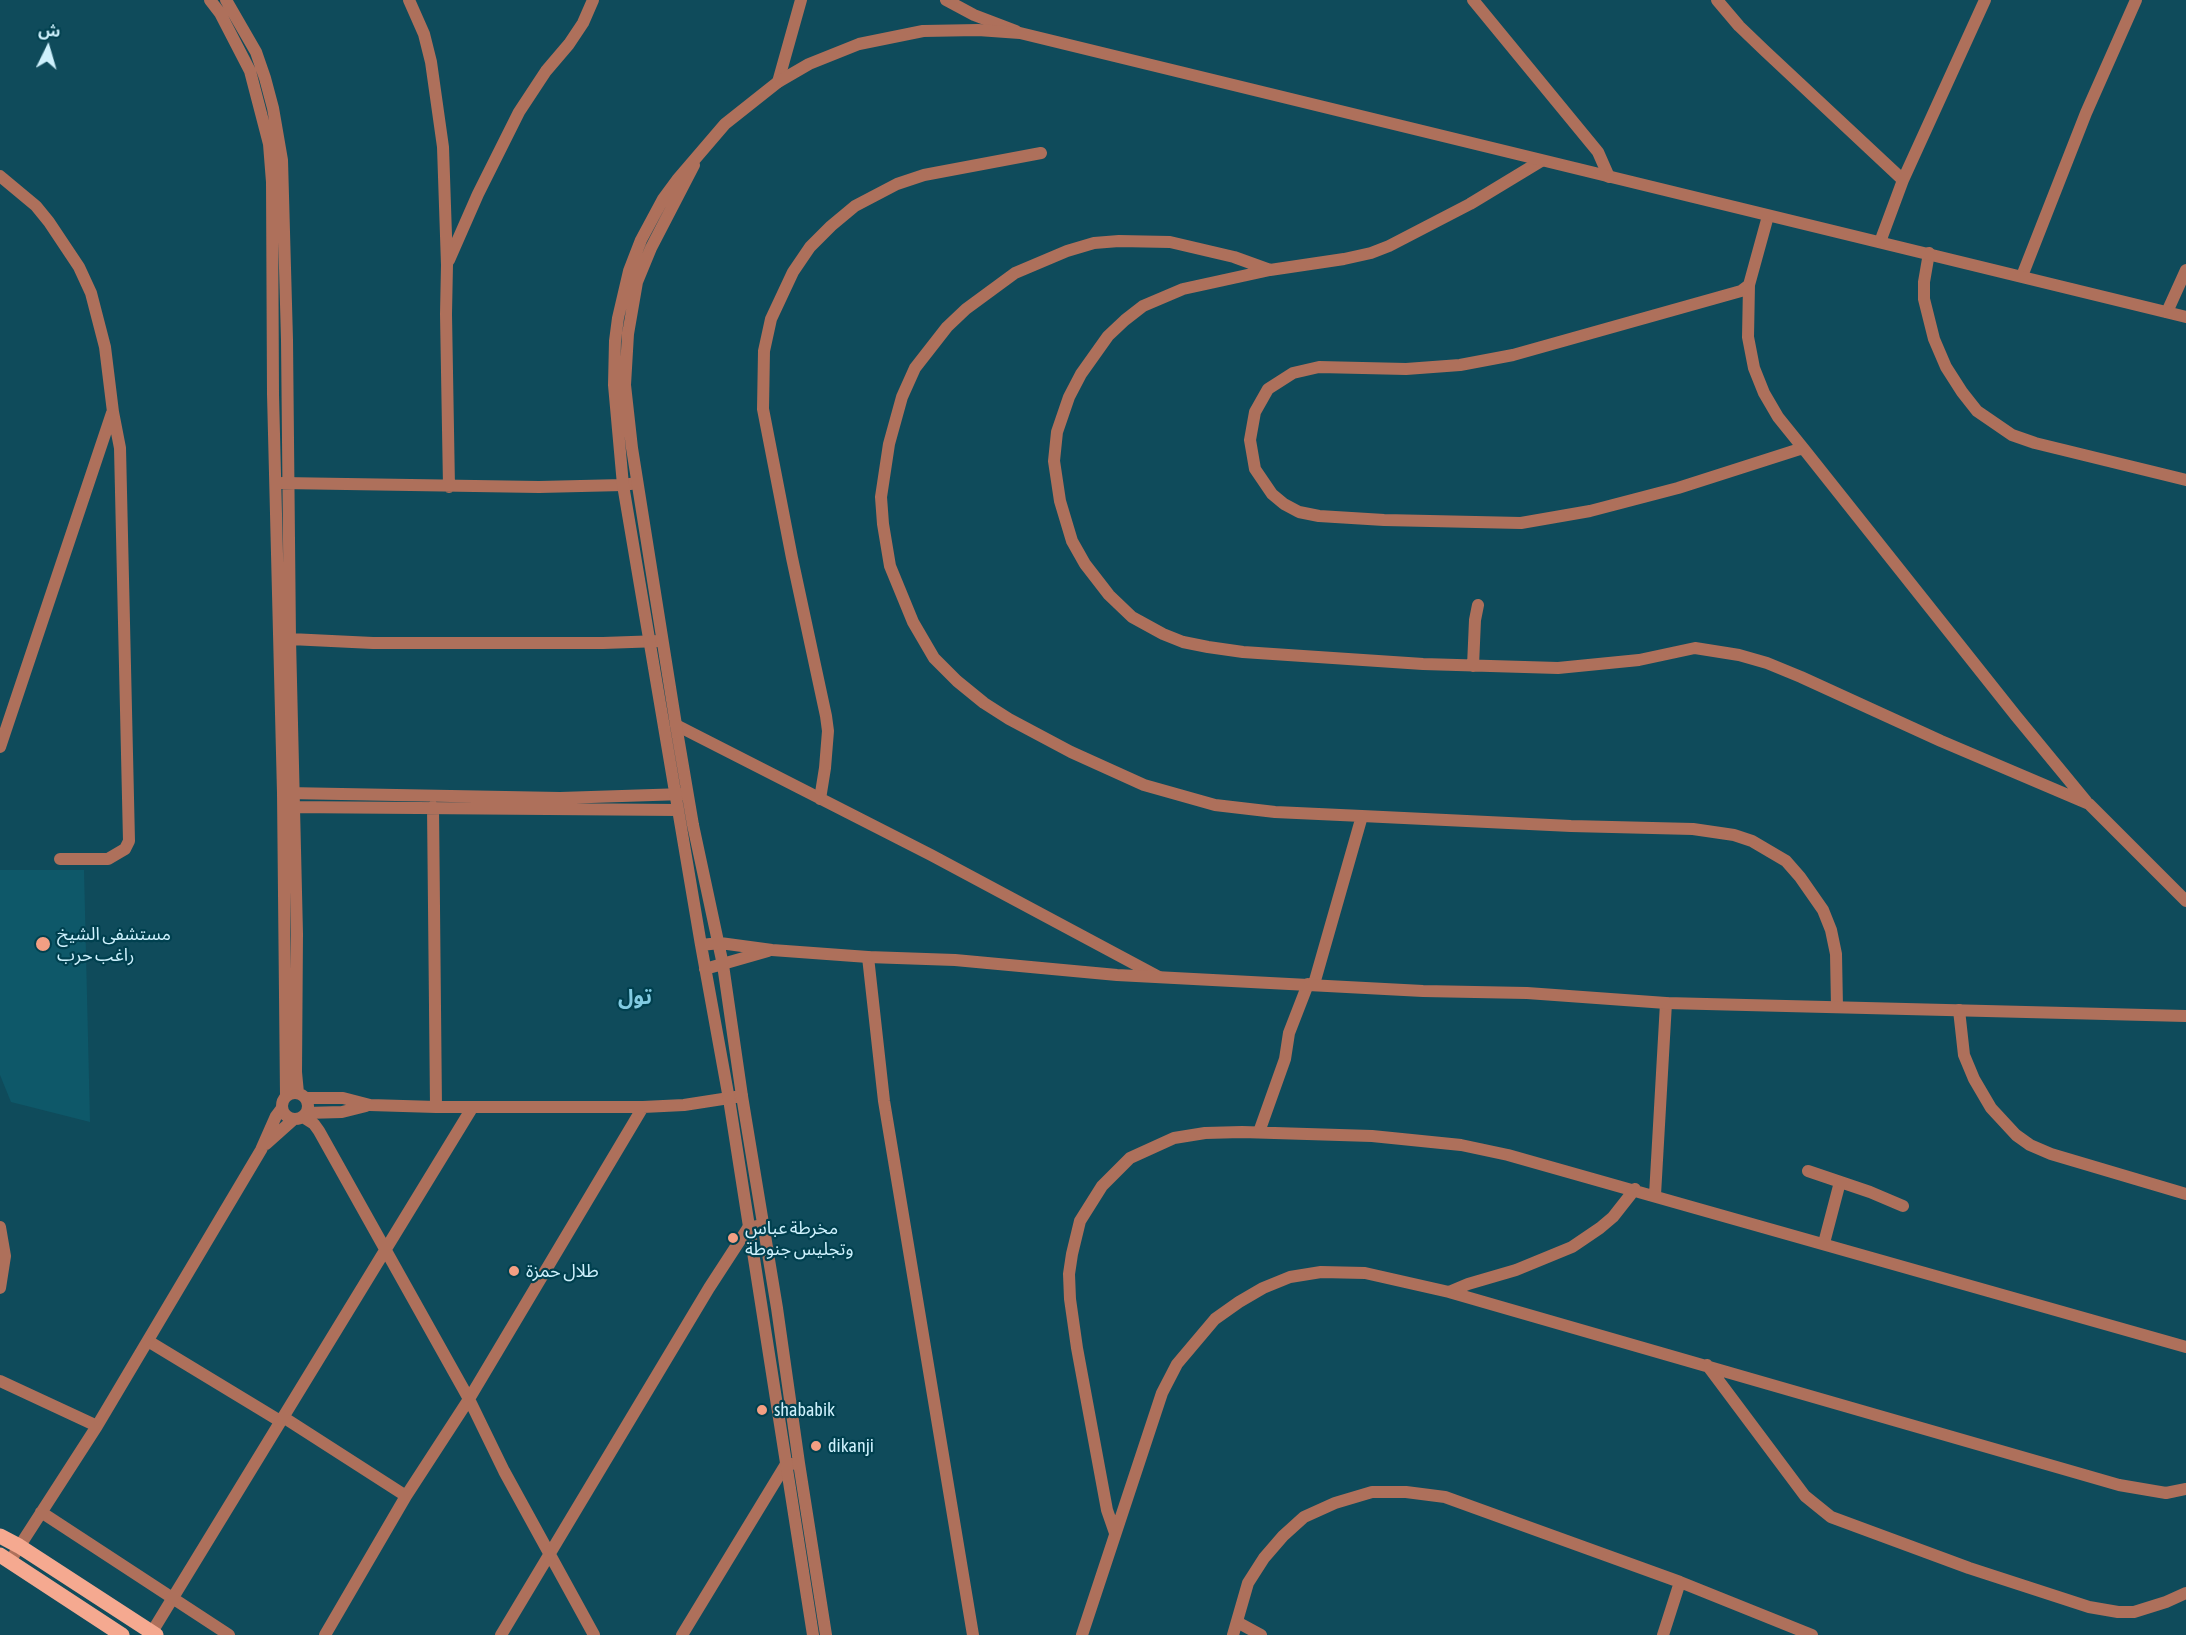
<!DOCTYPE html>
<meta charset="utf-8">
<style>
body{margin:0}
#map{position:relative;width:2186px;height:1635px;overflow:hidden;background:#0f4b5b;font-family:"Asap Condensed","Noto Sans Arabic",sans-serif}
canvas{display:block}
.north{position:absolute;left:18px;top:18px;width:60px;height:60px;-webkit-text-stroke:4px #00404f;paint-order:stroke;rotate:5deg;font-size:16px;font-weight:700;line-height:24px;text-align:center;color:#cef1fd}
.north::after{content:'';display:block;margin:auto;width:21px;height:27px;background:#cef1fd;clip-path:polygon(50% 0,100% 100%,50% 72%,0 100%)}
</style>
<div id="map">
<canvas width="2186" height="1635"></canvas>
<div class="north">ش</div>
</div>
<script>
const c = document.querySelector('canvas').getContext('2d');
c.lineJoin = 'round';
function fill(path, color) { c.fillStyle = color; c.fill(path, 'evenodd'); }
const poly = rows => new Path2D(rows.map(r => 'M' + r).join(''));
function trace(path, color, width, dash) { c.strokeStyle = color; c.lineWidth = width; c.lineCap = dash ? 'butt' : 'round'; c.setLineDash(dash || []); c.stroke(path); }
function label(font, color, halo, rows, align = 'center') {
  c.font = font + ' "Asap Condensed","Noto Sans Arabic",sans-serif'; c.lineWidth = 4.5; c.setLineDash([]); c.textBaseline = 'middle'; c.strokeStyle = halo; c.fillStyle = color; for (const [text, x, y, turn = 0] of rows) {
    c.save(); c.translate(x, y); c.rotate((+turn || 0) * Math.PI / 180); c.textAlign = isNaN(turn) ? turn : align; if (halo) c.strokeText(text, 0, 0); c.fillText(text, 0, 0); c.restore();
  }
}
fill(poly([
 [0,870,84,870,90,1122,11,1102,0,1075]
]), '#0e5869');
trace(poly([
 [210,0,220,13,250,71,269,144,272,182,273,394,283,793,286,1096],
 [226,0,256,52,265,78,273,108,282,160,287,340,290,639,297,934,296,1072,298,1093],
 [409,0,424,34,431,62,443,147,447,265,446,314,449,487],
 [946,0,974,15,1016,31],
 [1473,0,1598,152,1609,177],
 [1717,0,1739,26,1764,50,1903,180],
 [778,82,801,0],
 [1541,161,1470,204,1389,246,1371,253,1344,259,1270,270,1183,289,1143,306,1125,320,1108,336,1081,374,1069,397,1057,432,1054,461,1060,501,1072,541,1085,564,1109,595,1132,617,1163,634,1183,642,1208,647,1243,652,1423,664,1558,668,1639,660,1695,648,1739,655,1767,663,1801,677,1941,741,2089,804,2186,901],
 [0,176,36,206,49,222,79,267,91,293,105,347,113,412,120,448,129,841,125,849,108,859,60,859],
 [1768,216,1749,285,1741,291,1513,355,1460,365,1406,369,1319,367,1293,373,1268,389,1255,412,1250,440,1255,469,1272,494,1284,504,1299,512,1319,516,1384,520,1521,523,1590,511,1678,488,1803,448,2016,716,2086,801],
 [1880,242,1903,180,1985,0],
 [1929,253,1924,282,1924,299,1934,339,1946,367,1962,392,1977,411,2012,435,2035,443,2186,480],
 [449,260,478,194,519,112,546,71,569,44,583,23,593,0],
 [1270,270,1234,257,1170,242,1119,241,1094,243,1067,251,1015,273,966,309,947,327,915,368,902,397,889,444,881,497,883,524,890,566,913,622,934,658,957,681,984,703,1009,719,1071,752,1144,785,1215,805,1275,812,1362,816,1571,826,1693,829,1734,835,1752,841,1786,861,1800,877,1823,910,1831,930,1836,954,1837,1007],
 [2022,276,2086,113,2136,0],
 [1749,285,1748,337,1754,368,1764,393,1778,417,1803,448],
 [2167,312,2186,270],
 [282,483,539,487,623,485,637,483],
 [290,639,373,643,603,643,660,641],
 [1473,666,1475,620,1478,605],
 [676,725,931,855,1159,977],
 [0,747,112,413],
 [287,793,560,798,684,794],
 [820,799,825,768,828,731,826,716,792,558,763,409,764,351,771,319,793,272,810,247,831,226,855,206,897,184,924,175,1041,153],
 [287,807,678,810],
 [433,807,436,1107],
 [868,957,884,1101,973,1635],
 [1314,984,1362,816],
 [1959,1010,1964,1055,1974,1079,1991,1108,2016,1135,2030,1145,2051,1154,2186,1194],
 '282 1106a13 13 0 1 1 26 0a13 13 0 1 1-26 0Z',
 [305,1098,343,1098,370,1105,436,1107,643,1107,684,1105,742,1096],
 [306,1113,342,1112,366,1106],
 [303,1117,314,1124,319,1131,469,1399,504,1471,594,1635],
 [1259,1132,1285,1059,1289,1033,1308,984],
 [266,1144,294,1119],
 [1808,1171,1870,1192,1903,1206],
 [1655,1195,1666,1003],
 [0,1227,5,1256,0,1288],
 [1824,1243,1840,1182],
 [1449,1292,1468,1284,1516,1270,1572,1247,1600,1228,1613,1217,1635,1189],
 [148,1341,280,1421],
 [1707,1365,1805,1496,1831,1517,1969,1568,2089,1607,2118,1612,2134,1612,2166,1602,2186,1593],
 [0,1381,97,1426],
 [283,1417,406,1496],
 [41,1512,229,1635],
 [1115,1533,1107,1510,1077,1348,1070,1299,1069,1274,1072,1254,1080,1221,1102,1186,1130,1158,1174,1138,1205,1133,1242,1132,1372,1136,1461,1145,1508,1155,2186,1347],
 [10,1561,97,1426,261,1150,276,1116,282,1108],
 [1237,1622,1261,1635],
 [152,1632,472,1108],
 [325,1635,406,1496,469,1399,643,1107],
 [501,1635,709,1288,748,1228,763,1225],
 [682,1635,786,1464,792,1464],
 [1082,1635,1162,1393,1177,1364,1215,1319,1239,1302,1263,1288,1290,1277,1321,1272,1365,1273,1449,1292,2119,1485,2166,1493,2186,1489],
 [1233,1635,1248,1583,1264,1558,1283,1536,1304,1517,1335,1503,1372,1492,1406,1492,1445,1497,1680,1582,1812,1635],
 [1663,1635,1680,1582]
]), '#ae705b', 12);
trace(poly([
 [694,165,651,248,637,282,628,334,625,385,632,448,676,725,693,825,723,965,742,1096,777,1308,799,1463,826,1635],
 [701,945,720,943,772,950,868,957,955,960,1117,975,1423,991,1527,993,1666,1003,2186,1016],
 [705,969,768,951],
 [813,1635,729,1099,701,945,623,485,614,385,615,341,618,318,629,271,641,240,663,199,677,180,725,124,778,82,809,64,859,44,923,31,978,30,1020,33,2186,317]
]), '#ae705b', 12);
trace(poly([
 [0,1536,19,1546,156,1635],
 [0,1555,122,1635]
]), '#f5a990', 15);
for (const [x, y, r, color] of [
 [43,944,8,"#f39f83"],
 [733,1238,6,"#f39f83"],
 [514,1271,6,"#f39f83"],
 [762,1410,6,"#f39f83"],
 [816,1446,6,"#f39f83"]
]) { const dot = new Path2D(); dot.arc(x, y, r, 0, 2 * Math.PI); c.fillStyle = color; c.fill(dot); trace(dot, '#00404f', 2); }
label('18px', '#cef1fd', '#00404f', [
 ["مستشفى الشيخ",57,934],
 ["راغب حرب",57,955],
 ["مخرطة عباس",745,1228],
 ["وتجليس جنوطة",745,1249],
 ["طلال حمزة",526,1271],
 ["shababik",774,1410],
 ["dikanji",828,1446]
], 'left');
label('bold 21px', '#82cbe2', '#00404f', [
 ["تول",635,997]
]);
</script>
